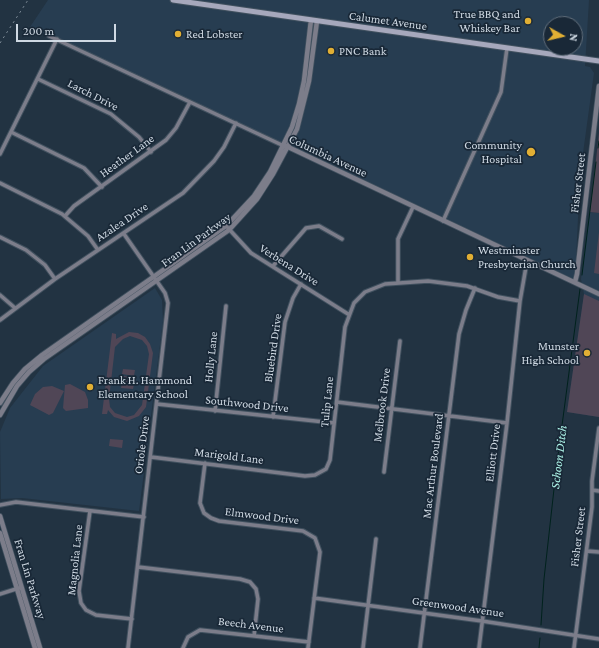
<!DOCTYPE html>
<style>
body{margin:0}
#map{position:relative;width:599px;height:648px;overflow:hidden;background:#223342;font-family:"Crimson Pro",serif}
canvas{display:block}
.north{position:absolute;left:543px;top:16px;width:40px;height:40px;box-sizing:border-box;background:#192837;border:1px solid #626f7c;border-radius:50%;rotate:98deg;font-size:11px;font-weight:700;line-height:16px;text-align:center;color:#cfd9e3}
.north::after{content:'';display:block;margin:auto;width:14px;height:18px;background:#e1af34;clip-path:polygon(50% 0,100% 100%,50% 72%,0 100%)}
.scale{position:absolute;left:16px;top:24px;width:100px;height:18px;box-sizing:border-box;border:2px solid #cfd9e3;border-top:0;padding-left:5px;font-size:12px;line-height:14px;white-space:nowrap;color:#cfd9e3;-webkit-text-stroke:3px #192837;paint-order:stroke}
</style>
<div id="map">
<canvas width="599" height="648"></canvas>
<div class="north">N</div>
<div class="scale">200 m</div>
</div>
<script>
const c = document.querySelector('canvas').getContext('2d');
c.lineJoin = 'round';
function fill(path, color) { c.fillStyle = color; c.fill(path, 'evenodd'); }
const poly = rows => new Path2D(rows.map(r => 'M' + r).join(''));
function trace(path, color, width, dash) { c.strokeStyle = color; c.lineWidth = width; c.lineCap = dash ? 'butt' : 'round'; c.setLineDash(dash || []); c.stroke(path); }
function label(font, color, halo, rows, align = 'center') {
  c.font = font + ' "Crimson Pro",serif'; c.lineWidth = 3.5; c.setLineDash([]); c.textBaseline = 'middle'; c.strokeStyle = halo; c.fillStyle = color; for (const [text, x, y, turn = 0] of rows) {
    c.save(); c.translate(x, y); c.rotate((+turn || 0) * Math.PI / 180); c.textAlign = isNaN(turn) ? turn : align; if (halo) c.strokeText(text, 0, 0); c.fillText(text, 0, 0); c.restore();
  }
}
fill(poly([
 [48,0,589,0,585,66,590,67,594,73,580,175,575,282,30,27],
 [551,24,575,24,575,48,551,48],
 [590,212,599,213,599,417,567,412,584,294,581,279],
 [155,288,162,300,163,321,139,511,22,498,1,499,0,432,10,408,43,366]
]), '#273d51');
fill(poly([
 [599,133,599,213,590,212],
 [599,232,599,274,594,273],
 [584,294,599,301,599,417,567,412],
 [129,332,138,333,145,337,150,344,153,353,146,407,139,416,127,421,114,417,108,410,107,414,102,414,112,333,116,334,116,339],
 [130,336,142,340,147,346,149,354,142,405,134,415,127,417,115,413,110,407,109,399,115,347,123,339],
 [123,369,135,370,134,376,122,374],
 [122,376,134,377,134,383,122,381],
 [122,383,134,384,133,389,121,388],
 [70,384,85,392,88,400,88,408,66,411,63,408,65,385],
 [52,386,64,391,53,413,49,415,30,405,35,394,43,387],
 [110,439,123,440,122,448,109,446]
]), '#504656');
trace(poly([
 [598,148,599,141],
 [582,275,596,162],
 [541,625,544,579,556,471,580,289],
 [539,648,540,638]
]), '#00221d', 1);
const minor = poly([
 [49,36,284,146],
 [38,79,111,114,139,137,151,152],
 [11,132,84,168,102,187],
 [0,154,57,39],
 [0,183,62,214,88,236,98,250],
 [65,216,74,206,166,140,176,128,190,102],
 [443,221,501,92,507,48],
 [228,228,251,253,348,314],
 [124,234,165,293,168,303,128,648],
 [0,237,26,250,45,265,55,279],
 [273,266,306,228,319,226,342,239],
 [398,282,398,239,413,207],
 [0,295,15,308],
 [0,320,55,279,183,193,214,161,224,147,236,123],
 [337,402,507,423],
 [157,404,334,423],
 [215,411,226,306],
 [273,417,285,322,293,298,301,284],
 [151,457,305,476,315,475,326,469,330,460,345,327,354,303,365,292,385,284,428,281,467,286,498,297,520,301],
 [205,463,200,503,204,513,211,518,219,521,303,531,315,538,320,552,308,648],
 [384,472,400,341],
 [592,490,599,491],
 [0,505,16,502,144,517],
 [90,511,79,591,81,603,86,610,96,615,132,619],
 [587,551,599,552],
 [138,567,240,579,250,582,256,589,258,599,254,636],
 [0,594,19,588],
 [314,598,482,621,599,639],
 [183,648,188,637,200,630,309,642],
 [363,648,376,539],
 [420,648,459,334,466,310,475,288],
 [479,648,507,423,520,301,527,261],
 [574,648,592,507,592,481,599,428]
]);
const tertiary = poly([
 [286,146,599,294],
 [575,282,577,274,599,86],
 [0,403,13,383,25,369,42,355,226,226,254,196,270,172,292,127,299,104,304,81,311,20],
 [0,415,17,386,29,372,44,359,229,230,257,199,273,174,297,129,309,81,317,21],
 [0,516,40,648],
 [0,533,35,648]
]);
const secondary = poly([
 [173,0,599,61]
]);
trace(minor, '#41515f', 5.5);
trace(tertiary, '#41515f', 6);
trace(secondary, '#41515f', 7);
trace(minor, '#7c7d8a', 3.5);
trace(tertiary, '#7c7d8a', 4.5);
trace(secondary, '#a6a8bc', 5);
trace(poly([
 [0,43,28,0]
]), '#828f9b', 1, [2, 4]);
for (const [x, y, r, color] of [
 [528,21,4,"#e1af34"],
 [178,34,4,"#e1af34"],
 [331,51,4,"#e1af34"],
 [531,152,5,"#e1af34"],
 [470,257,4,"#e1af34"],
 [587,353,4,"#e1af34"],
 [90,387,4,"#e1af34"]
]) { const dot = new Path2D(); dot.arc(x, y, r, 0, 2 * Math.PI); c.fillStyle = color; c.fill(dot); trace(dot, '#192837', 1.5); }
label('12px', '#cfd9e3', '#192837', [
 ["True BBQ and",520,14,"right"],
 ["Whiskey Bar",520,28,"right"],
 ["Red Lobster",186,34],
 ["PNC Bank",339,51],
 ["Community",522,145,"right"],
 ["Hospital",522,159,"right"],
 ["Westminster",478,250],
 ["Presbyterian Church",478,264],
 ["Munster",579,346,"right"],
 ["High School",579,360,"right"],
 ["Frank H. Hammond",98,380],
 ["Elementary School",98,394]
], 'left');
label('12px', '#cfd9e3', '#192837', [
 ["Calumet Avenue",388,21,8],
 ["Larch Drive",93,95,27],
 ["Heather Lane",127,156,-36],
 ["Columbia Avenue",328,156,25],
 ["Fisher Street",578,183,-83],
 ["Azalea Drive",122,222,-34],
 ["Fran Lin Parkway",196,240,-36],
 ["Verbena Drive",289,265,32],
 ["Bluebird Drive",273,348,-82],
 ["Holly Lane",211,357,-84],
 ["Tulip Lane",327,402,-84],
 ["Southwood Drive",247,404,6],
 ["Melbrook Drive",382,405,-83],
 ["Oriole Drive",142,445,-83],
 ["Elliott Drive",493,453,-83],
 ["Marigold Lane",229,456,7],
 ["Mac Arthur Boulevard",433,466,-83],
 ["Elmwood Drive",262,516,7],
 ["Fisher Street",578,537,-83],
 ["Magnolia Lane",75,560,-84],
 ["Fran Lin Parkway",30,579,73],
 ["Greenwood Avenue",458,607,8],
 ["Beech Avenue",251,625,7]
]);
label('italic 13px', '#aef5e9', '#192837', [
 ["Schoon Ditch",559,457,-83]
]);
</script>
